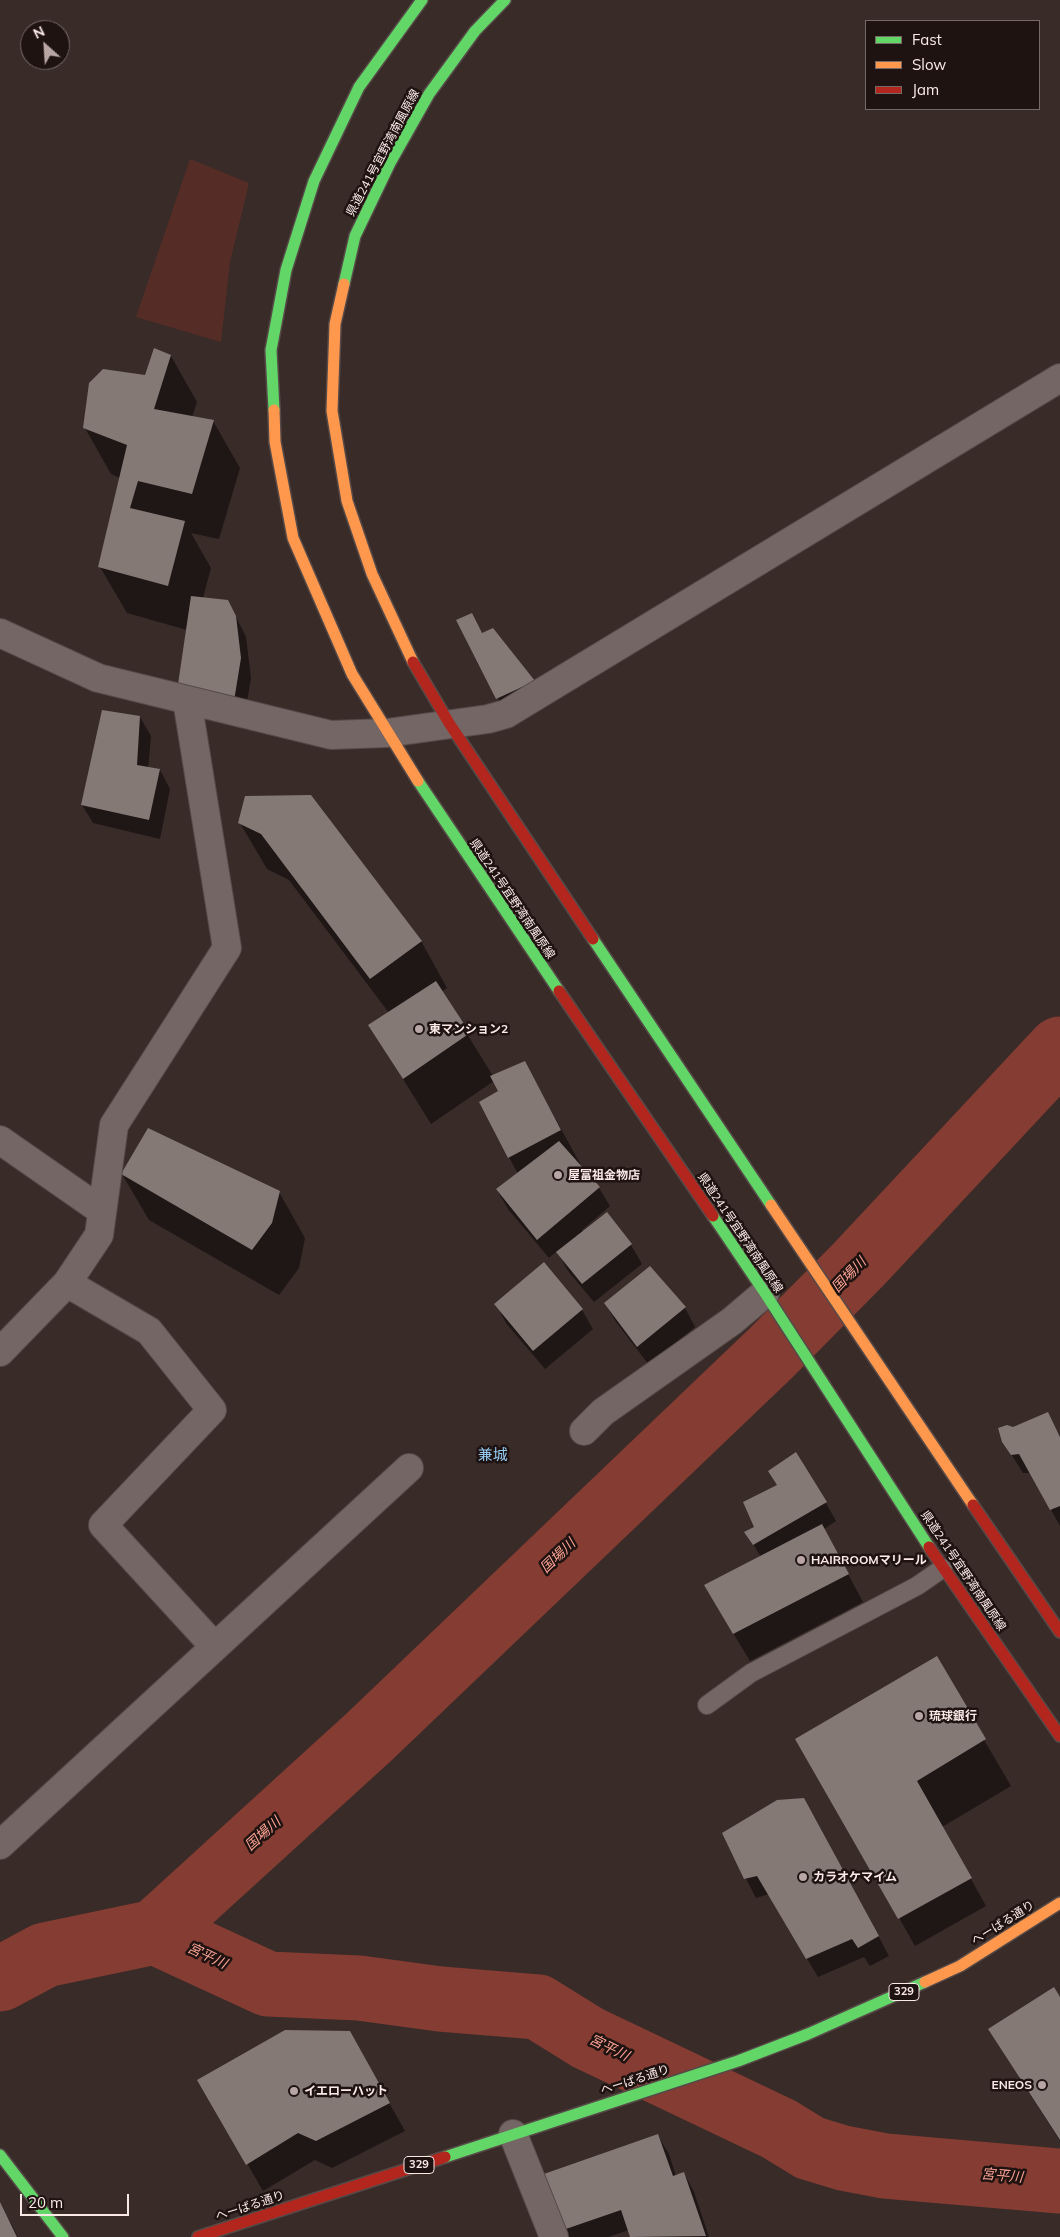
<!DOCTYPE html>
<meta charset="utf-8">
<style>
body{margin:0}
#map{position:relative;width:1060px;height:2237px;overflow:hidden;background:#392b28;font-family:Mulish,sans-serif}
canvas{display:block}
.legend{position:absolute;left:865px;top:20px;width:175px;height:90px;box-sizing:border-box;background:#1e1311;border:1px solid #766966;margin:0;padding:6px 9px;list-style:none;font-size:15px;color:#fbe9e6}
.legend li{display:flex;align-items:center;gap:10px;height:25px}
.legend b{width:25px;border:1px solid #766966}
.north{position:absolute;left:20px;top:20px;width:50px;height:50px;box-sizing:border-box;background:#1e1311;border:1px solid #766966;border-radius:50%;rotate:334deg;font-size:14px;font-weight:700;line-height:20px;text-align:center;color:#fbe9e6}
.north::after{content:'';display:block;margin:auto;width:18px;height:22px;background:#b7a6a4;clip-path:polygon(50% 0,100% 100%,50% 72%,0 100%)}
.scale{position:absolute;left:20px;top:2194px;width:109px;height:22px;box-sizing:border-box;border:2px solid #fbe9e6;border-top:0;padding-left:6px;font-size:15px;line-height:18px;white-space:nowrap;color:#fbe9e6;-webkit-text-stroke:4px #1e1311;paint-order:stroke}
</style>
<div id="map">
<canvas width="1060" height="2237"></canvas>
<ul class="legend">
<li><b style="height:6px;background:#63d668"></b>Fast</li>
<li><b style="height:6px;background:#ff974d"></b>Slow</li>
<li><b style="height:6px;background:#b3261e"></b>Jam</li>
</ul>
<div class="north">N</div>
<div class="scale">20 m</div>
</div>
<script>
const c = document.querySelector('canvas').getContext('2d');
c.lineJoin = 'round';
function fill(path, color) { c.fillStyle = color; c.fill(path, 'evenodd'); }
const poly = rows => new Path2D(rows.map(r => 'M' + r).join(''));
function trace(path, color, width, dash) { c.strokeStyle = color; c.lineWidth = width; c.lineCap = dash ? 'butt' : 'round'; c.setLineDash(dash || []); c.stroke(path); }
function label(font, color, halo, rows, align = 'center') {
  c.font = font + ' Mulish,"Noto Sans JP",sans-serif'; c.lineWidth = 5; c.setLineDash([]); c.textBaseline = 'middle'; c.strokeStyle = halo; c.fillStyle = color; for (const [text, x, y, turn = 0] of rows) {
    c.save(); c.translate(x, y); c.rotate((+turn || 0) * Math.PI / 180); c.textAlign = isNaN(turn) ? turn : align; if (halo) c.strokeText(text, 0, 0); c.fillText(text, 0, 0); c.restore();
  }
}
fill(poly([
 [190,159,249,183,230,262,221,342,136,317]
]), '#562d26');
fill(poly([
 [171,356,197,402,192,417,213,421,240,468,219,539,191,533,211,568,203,598,228,601,246,637,251,678,244,720,187,630,127,613,100,567,120,478,111,474,85,428],
 [482,634,534,681,508,717,498,698],
 [140,717,151,736,148,769,160,770,170,789,160,839,93,823,82,805],
 [246,797,421,941,447,988,441,992,493,1076,525,1063,583,1169,599,1188,610,1206,582,1230,584,1232,607,1213,631,1245,642,1264,594,1302,568,1271,557,1251,549,1258,508,1209,497,1190,518,1174,480,1103,500,1092,494,1081,431,1124,370,1026,389,1013,289,880,267,869,240,823],
 [122,1174,279,1192,305,1238,299,1268,279,1295,149,1220],
 [544,1264,582,1310,593,1329,545,1369,506,1323,496,1304],
 [605,1303,685,1308,695,1327,649,1365,616,1322],
 [1048,1414,1060,1436,1060,1526,1031,1473,1023,1473,1003,1441,1013,1429],
 [826,1503,836,1521,824,1529,863,1602,750,1661,721,1613,761,1557,746,1532],
 [936,1658,1011,1786,942,1827,986,1906,915,1946,857,1843],
 [815,1818,889,1956,870,1966,864,1957,818,1977,769,1894,756,1898,723,1834],
 [1060,1999,1060,2141,989,2030],
 [349,2032,405,2131,332,2168,315,2160,263,2191,199,2080],
 [658,2136,669,2154,676,2176,684,2173,694,2192,709,2237,631,2237,629,2230,608,2237,565,2237,561,2231],
 [0,2204,13,2227,18,2237,0,2237]
]), '#0007');
trace(poly([
 [155,1932,268,1984,359,1988,440,1999,538,2007,588,2038,779,2129,810,2148,843,2158,885,2166,1060,2181],
 [0,1979,45,1955,155,1932,369,1737,771,1353,859,1264,1060,1049]
]), '#853c32', 65);
fill(poly([
 [154,348,171,355,154,409,214,420,192,494,138,481,130,508,185,521,168,586,98,567,127,445,83,428,89,383,103,369,145,375],
 [191,596,228,600,236,616,241,658,234,701,177,691],
 [472,613,482,633,493,628,535,681,496,699,456,620],
 [102,710,140,716,137,765,160,769,149,820,81,805],
 [311,795,422,941,370,979,261,834,238,823,245,796],
 [436,981,470,1033,403,1079,368,1025],
 [525,1061,561,1130,508,1158,479,1102,498,1091,490,1076],
 [148,1128,280,1191,272,1223,252,1250,121,1174],
 [559,1141,600,1187,537,1240,496,1189],
 [607,1212,632,1244,582,1284,556,1252],
 [544,1262,583,1309,533,1351,494,1304],
 [650,1266,686,1307,637,1347,604,1303],
 [1048,1412,1060,1437,1060,1506,1050,1510,1019,1454,1011,1455,1002,1442,998,1428,1007,1425,1013,1427],
 [796,1452,827,1502,753,1545,744,1532,754,1527,743,1502,777,1485,768,1471],
 [822,1524,849,1574,733,1634,704,1585],
 [937,1656,986,1739,917,1781,972,1878,898,1919,795,1739],
 [804,1798,879,1936,858,1948,852,1939,806,1959,757,1876,744,1879,722,1833,777,1800],
 [1054,1987,1060,1997,1060,2140,988,2029],
 [285,2030,350,2031,390,2103,316,2141,298,2133,246,2165,197,2080],
 [658,2134,673,2176,684,2172,706,2236,630,2237,621,2210,560,2231,541,2175],
 [0,2202,17,2237,0,2237]
]), '#857976');
const lane = poly([
 [707,1705,751,1673,917,1586,943,1568]
]);
const street = poly([
 [0,633,98,678,331,735,387,733,488,719,506,714,1060,378],
 [0,1140,102,1211],
 [67,1283,149,1331,212,1410,103,1525,215,1647],
 [0,1352,67,1283,99,1235,114,1125,227,948,187,700],
 [584,1431,603,1412,732,1321,765,1293],
 [0,1845,409,1468],
 [513,2134,554,2237]
]);
const fast = poly([
 [344,284,355,236,390,163,429,94,475,31,505,0],
 [274,410,271,350,286,270,314,181,359,87,422,0],
 [418,781,559,991],
 [593,939,771,1205],
 [713,1216,765,1293,929,1547],
 [0,2155,63,2237],
 [445,2157,738,2061,808,2034,925,1982]
]);
const slow = poly([
 [344,284,335,324,332,411,347,501,372,574,413,662],
 [274,410,275,442,293,538,352,674,418,781],
 [771,1205,973,1505],
 [925,1982,960,1966,1060,1903]
]);
const jam = poly([
 [413,662,449,723,593,939],
 [559,991,713,1216],
 [973,1505,1060,1632],
 [929,1547,1060,1736],
 [198,2237,445,2157]
]);
trace(lane, '#564a48', 20);
trace(street, '#564a48', 30);
trace(fast, '#564a48', 14);
trace(slow, '#564a48', 14);
trace(jam, '#564a48', 14);
trace(lane, '#746664', 18);
trace(street, '#746664', 28);
trace(fast, '#63d668', 11);
trace(slow, '#ff974d', 11);
trace(jam, '#b3261e', 11);
for (const [x, y, r, color] of [
 [419,1029,5,"#b7a6a4"],
 [558,1175,5,"#b7a6a4"],
 [801,1560,5,"#b7a6a4"],
 [919,1716,5,"#b7a6a4"],
 [803,1877,5,"#b7a6a4"],
 [1042,2085,5,"#b7a6a4"],
 [294,2091,5,"#b7a6a4"]
]) { const dot = new Path2D(); dot.arc(x, y, r, 0, 2 * Math.PI); c.fillStyle = color; c.fill(dot); trace(dot, '#1e1311', 2); }
for (const [x, y, w] of [
 [904,1992,30],
 [419,2165,30]
]) { const box = new Path2D(); box.roundRect(x - w / 2, y - 8.5, w, 17, 4); c.fillStyle = '#1e1311'; c.fill(box); trace(box, '#fbe9e6', 1); }
label('bold 11px', '#fbe9e6', null, [
 ["329",904,1992],
 ["329",419,2165]
]);
label('12px', '#fbe9e6', '#1e1311', [
 ["県道241号宜野湾南風原線",383,153,-62],
 ["県道241号宜野湾南風原線",512,899,56],
 ["県道241号宜野湾南風原線",740,1233,56],
 ["県道241号宜野湾南風原線",963,1571,56],
 ["へーばる通り",1003,1923,-32],
 ["へーばる通り",635,2080,-18],
 ["へーばる通り",250,2206,-18]
]);
label('bold 12px', '#fbe9e6', '#1e1311', [
 ["東マンション2",429,1029],
 ["屋富祖金物店",568,1175],
 ["HAIRROOMマリール",811,1560],
 ["琉球銀行",929,1716],
 ["カラオケマイム",813,1877],
 ["ENEOS",1032,2085,"right"],
 ["イエローハット",304,2091]
], 'left');
label('italic 14px', '#fea293', '#1e1311', [
 ["国場川",849,1275,-46],
 ["国場川",558,1556,-44],
 ["国場川",263,1834,-42],
 ["宮平川",207,1956,25],
 ["宮平川",609,2048,26],
 ["宮平川",1002,2176,5]
]);
label('15px', '#95ccf4', '#1e1311', [
 ["兼城",493,1455]
]);
</script>
